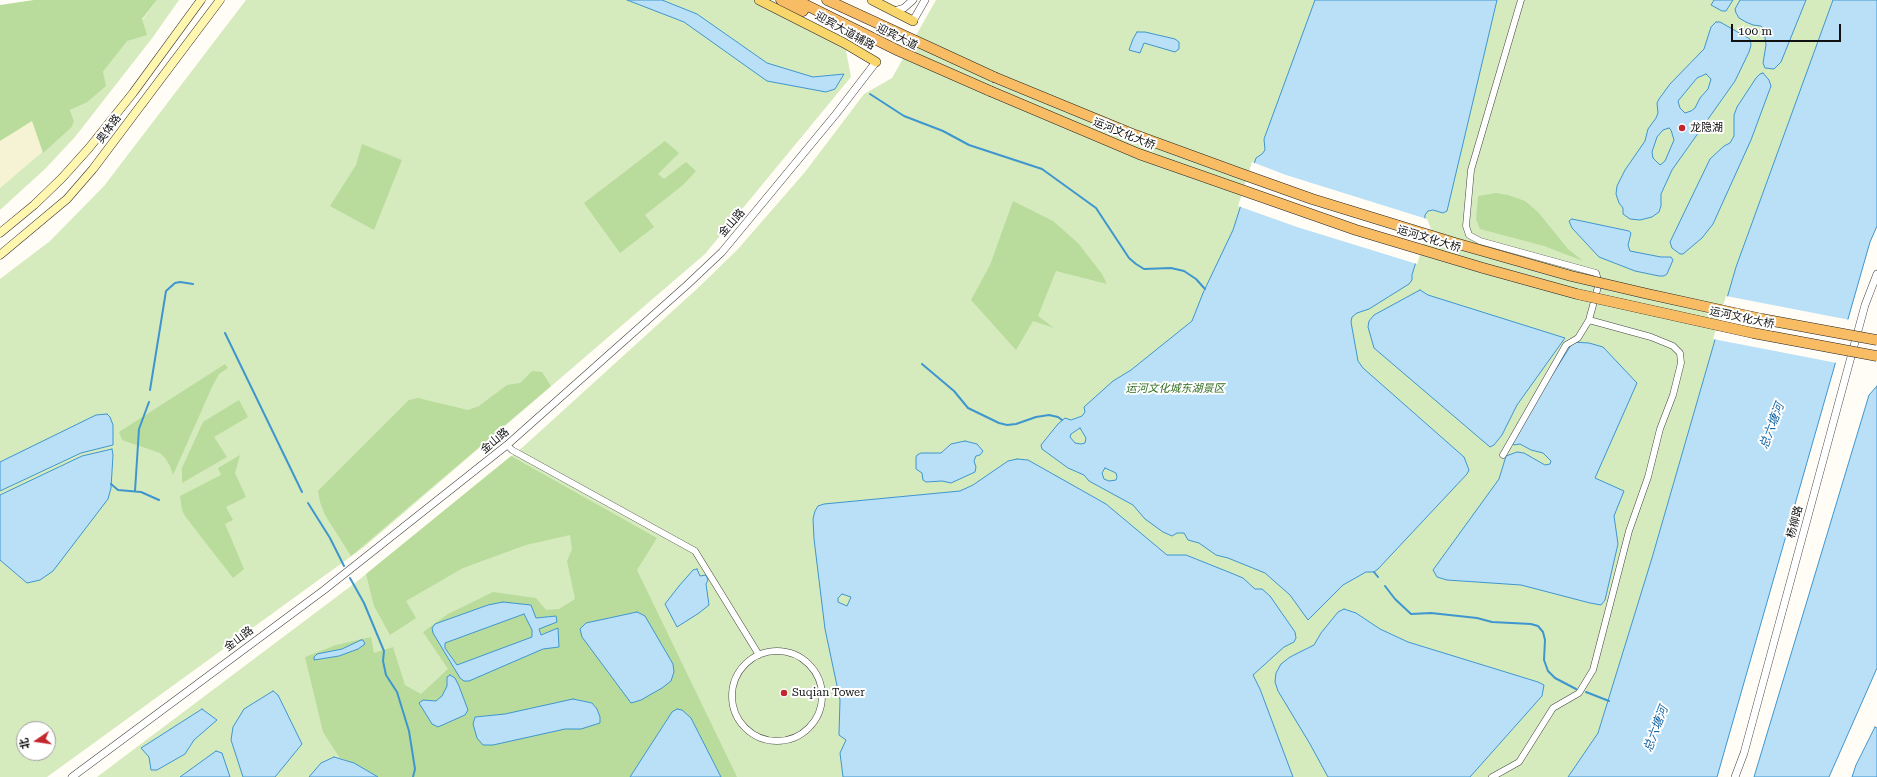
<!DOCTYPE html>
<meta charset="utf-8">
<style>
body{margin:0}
#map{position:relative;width:1877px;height:777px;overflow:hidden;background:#fffdf5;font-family:"Roboto Serif","Noto Sans SC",serif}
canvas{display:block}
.north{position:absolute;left:16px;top:721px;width:40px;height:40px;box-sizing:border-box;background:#fff;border:1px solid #a0a0a0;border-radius:50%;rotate:257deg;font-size:11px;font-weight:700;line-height:16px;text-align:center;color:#111}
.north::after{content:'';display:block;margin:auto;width:14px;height:18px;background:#c4262e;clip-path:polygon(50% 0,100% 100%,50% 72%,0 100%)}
.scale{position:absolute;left:1731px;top:24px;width:110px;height:18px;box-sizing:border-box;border:2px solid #111;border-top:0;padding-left:5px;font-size:12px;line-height:14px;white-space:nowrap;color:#111;-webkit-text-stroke:3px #fff;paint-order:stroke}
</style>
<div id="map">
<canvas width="1877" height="777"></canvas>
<div class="north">北</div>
<div class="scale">100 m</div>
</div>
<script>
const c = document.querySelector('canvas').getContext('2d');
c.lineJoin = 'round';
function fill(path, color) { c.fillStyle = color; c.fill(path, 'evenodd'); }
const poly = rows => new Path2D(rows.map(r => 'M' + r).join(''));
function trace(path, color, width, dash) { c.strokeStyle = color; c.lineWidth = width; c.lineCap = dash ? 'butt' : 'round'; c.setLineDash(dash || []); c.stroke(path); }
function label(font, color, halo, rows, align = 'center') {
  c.font = font + ' "Roboto Serif","Noto Sans SC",serif'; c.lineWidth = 4; c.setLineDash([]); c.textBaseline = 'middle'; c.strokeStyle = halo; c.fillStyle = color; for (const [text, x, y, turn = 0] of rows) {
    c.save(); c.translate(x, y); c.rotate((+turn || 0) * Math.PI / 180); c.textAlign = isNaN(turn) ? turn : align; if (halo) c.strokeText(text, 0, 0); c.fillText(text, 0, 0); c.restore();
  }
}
fill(poly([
 [32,120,43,153,0,188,0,141]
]), '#f6f3d4');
fill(poly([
 [157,0,179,0,153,37,75,137,45,169,0,210,0,188,72,127,74,121,70,110,86,103,103,72],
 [246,0,764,0,844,40,851,77,705,254,364,547,47,777,0,777,0,279,50,241,104,186],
 [24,729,48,729,48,753,24,753],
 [936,0,1833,0,1736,267,1652,558,1598,733,1568,777,97,777,355,583,524,446,699,287,738,249,805,172,864,94,892,78]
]), '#d5ebbd');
fill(poly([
 [34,0,157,0,142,19,147,35,127,41,103,72,106,86,86,103,70,110,74,121,72,127,43,153,32,121,0,141,0,5],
 [665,141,679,153,658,174,664,179,686,162,696,171,683,185,645,215,654,227,620,253,584,203],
 [362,144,402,160,374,230,330,206,356,165],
 [1496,193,1508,195,1525,201,1538,212,1568,249,1583,261,1544,246,1480,229,1476,219,1478,196],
 [1013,201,1053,221,1078,243,1102,274,1107,284,1056,271,1038,316,1054,328,1033,321,1016,350,971,300,990,265],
 [225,364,228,368,219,374,212,387,173,475,170,466,165,458,160,453,122,440,119,432],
 [532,371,542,372,551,386,351,556,325,515,320,502,318,491,409,400,418,398,468,410,479,406,507,385,520,383],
 [239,400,248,417,214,437,227,457,182,483,182,468,203,422],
 [240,455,235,473,246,497,226,507,233,520,225,524,244,569,233,578,185,516,182,510,180,496,221,475,218,468],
 [511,456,657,538,637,570,737,777,721,777,691,718,667,719,630,777,378,777,354,763,340,758,330,743,323,732,305,657,336,645,371,637,374,653,393,647,405,685,421,694,448,669,423,632,448,614,493,592,536,598,546,610,559,609,575,599,567,561,572,549,570,535,526,545,463,568,406,601,416,618,390,635,374,606,366,574]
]), '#b9dc9c');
const water = poly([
 [627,0,662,0,697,14,767,63,813,77,844,74,835,89,826,92,767,81,684,22,627,0],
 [1315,0,1497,0,1447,211,1443,213,1433,210,1428,211,1425,215,1424,235,1412,275,1412,280,1409,284,1369,309,1357,313,1352,317,1351,322,1358,361,1363,368,1464,457,1469,470,1467,474,1378,569,1374,572,1366,572,1343,585,1308,620,1290,595,1265,573,1228,558,1216,555,1199,543,1188,540,1184,533,1177,533,1172,536,1163,532,1145,519,1133,505,1089,481,1084,475,1068,468,1042,449,1041,445,1058,424,1065,418,1071,420,1082,416,1085,412,1084,407,1113,381,1131,370,1192,321,1203,293,1233,230,1256,158,1262,154,1265,150,1264,139,1315,0],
 [1080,428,1086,438,1085,443,1081,444,1075,443,1070,437,1071,434,1080,428],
 [1105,468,1116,473,1117,477,1116,480,1109,481,1104,479,1102,473,1105,468],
 [1714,0,1733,0,1726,11,1722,11,1711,5,1714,0],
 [1740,0,1806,0,1781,62,1774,69,1765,68,1763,63,1766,45,1764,30,1761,26,1753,25,1746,22,1739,18,1736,13,1735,9,1740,0],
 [1833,0,1877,0,1877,226,1870,242,1717,777,1568,777,1598,733,1652,558,1736,267,1833,0],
 [1716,22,1720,22,1750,39,1751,45,1749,52,1735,81,1672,170,1661,194,1661,206,1659,212,1652,217,1640,220,1630,219,1623,214,1623,208,1619,203,1616,194,1617,186,1625,170,1645,141,1648,129,1656,118,1658,113,1657,103,1659,99,1670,84,1704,49,1711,27,1716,22],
 [1706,74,1711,79,1708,89,1700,98,1695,108,1691,111,1685,113,1680,108,1678,101,1697,78,1706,74],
 [1669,128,1671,130,1674,140,1665,161,1660,165,1653,158,1652,152,1657,137,1663,130,1669,128],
 [1137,32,1145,32,1175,39,1179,42,1179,49,1175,52,1144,43,1140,53,1129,50,1133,39,1137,32],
 [1763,73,1769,80,1771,86,1751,140,1713,224,1702,238,1683,254,1680,254,1672,248,1670,242,1710,159,1724,146,1730,143,1734,136,1734,115,1737,107,1756,78,1760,74,1763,73],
 [1572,219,1629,231,1631,233,1628,245,1630,251,1661,257,1671,257,1673,260,1667,274,1664,276,1659,276,1635,271,1599,257,1572,228,1569,221,1572,219],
 [1420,290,1428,295,1565,338,1517,405,1502,435,1494,445,1490,447,1374,348,1368,327,1369,321,1374,315,1420,290],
 [1573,342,1589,343,1603,347,1637,383,1595,478,1624,491,1614,516,1618,544,1605,600,1601,605,1590,603,1521,585,1447,580,1437,577,1433,570,1499,479,1506,456,1517,452,1524,453,1545,465,1550,464,1551,461,1543,453,1531,450,1520,444,1514,445,1511,440,1573,342],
 [1877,386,1877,668,1829,777,1754,777,1869,395,1877,386],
 [107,414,110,417,113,425,113,445,81,453,0,491,0,462,96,415,107,414],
 [965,441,977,444,983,451,980,455,976,456,974,461,976,467,975,472,951,483,942,481,926,482,923,480,922,473,916,469,916,457,917,455,921,453,941,453,951,444,965,441],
 [112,449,113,455,111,488,108,499,53,571,40,580,27,583,0,560,0,495,82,456,112,449],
 [1017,459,1028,460,1106,504,1167,555,1186,555,1231,573,1243,578,1255,589,1262,589,1270,596,1295,632,1296,638,1294,642,1284,647,1253,675,1260,689,1293,777,843,777,840,753,846,740,839,735,839,733,840,700,825,629,814,539,813,519,815,511,818,506,824,504,960,491,973,485,1008,461,1017,459],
 [842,594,851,597,847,606,838,602,838,598,842,594],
 [697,569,700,576,706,575,708,580,706,584,709,605,699,613,677,627,665,604,679,586,693,570,697,569],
 [503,602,531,605,536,618,556,616,557,622,539,629,541,635,558,628,559,647,543,649,469,681,464,681,460,678,433,633,432,628,435,624,488,605,503,602],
 [524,614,532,630,532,637,457,665,445,648,445,643,524,614],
 [1344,609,1356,613,1380,629,1408,642,1538,682,1544,685,1542,696,1470,777,1328,777,1310,744,1278,691,1275,682,1276,673,1281,664,1290,657,1314,645,1321,633,1338,612,1344,609],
 [637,612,645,616,673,664,674,672,671,681,662,688,641,700,631,703,582,637,580,629,586,623,637,612],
 [361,640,363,640,365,644,358,649,339,656,314,660,314,657,317,654,342,649,361,640],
 [450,675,455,678,459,686,468,710,465,715,438,727,432,724,419,703,423,700,436,701,442,696,447,686,447,677,450,675],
 [273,691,278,695,302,744,275,777,243,777,231,740,233,727,244,709,273,691],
 [573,699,592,703,597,709,600,717,600,723,581,729,565,729,493,745,483,745,477,738,473,724,475,717,505,714,573,699],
 [202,709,217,720,194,740,185,754,157,770,151,770,149,757,141,748,202,709],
 [677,709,682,710,691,718,721,777,630,777,672,712,677,709],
 [1875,727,1877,728,1877,777,1852,777,1856,765,1875,727],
 [216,751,222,753,230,777,180,777,216,751],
 [334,757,354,763,378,777,309,777,321,763,334,757]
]);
fill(water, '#b9e0f7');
trace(water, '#3f96cf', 1);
fill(poly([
 [1252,162,1286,175,1427,219,1431,229,1426,236,1417,264,1297,227,1238,206],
 [1726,296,1850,320,1837,363,1713,339]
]), '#fffdf5');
trace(poly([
 [870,94,904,116,943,131,969,145,1042,169,1096,208,1129,258,1136,264,1144,269,1171,268,1184,271,1196,279,1205,289],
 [225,333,302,492],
 [922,364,954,391,968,408,999,423,1007,425,1016,424,1036,417,1049,415,1058,417,1062,420],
 [150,390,166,291,175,283,180,282,193,284],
 [111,484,118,490,141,492,159,500],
 [135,491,139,429,149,402],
 [308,503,330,538,344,566],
 [1374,572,1378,577],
 [350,578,364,603,384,651,383,661,386,675,397,692,409,731,415,769,413,777],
 [1385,586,1395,599,1411,614,1431,613,1477,618,1492,622,1531,624,1538,626,1543,632,1545,640,1544,660,1548,671,1555,678,1576,689],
 [1586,692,1609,701]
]), '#3f96cf', 2);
const minor = poly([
 [1521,0,1471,170,1466,226,1469,235,1480,241,1596,273,1599,283,1589,320],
 [507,445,512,450,695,551,759,655],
 '732 696a45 45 0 1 1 90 0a45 45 0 1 1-90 0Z',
 [1492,777,1519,762,1553,708,1579,693,1593,670,1629,531,1648,477,1660,429,1673,395,1681,363,1680,353,1673,346,1651,337,1589,320,1578,338,1566,345,1503,455]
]);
const tertiary = poly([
 [894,11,904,8,913,0],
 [913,21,925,0],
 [72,777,324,590,507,445,687,285,722,252,836,114,876,62],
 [1735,777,1744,753,1865,305,1877,274]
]);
const secondary = poly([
 [0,233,34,205,62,178,89,148,133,93,201,0],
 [0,255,67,199,93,169,220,0]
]);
const primary = poly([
 [759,0,844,43,876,62],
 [872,0,913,21]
]);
const trunk = poly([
 [781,0,803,11],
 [796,0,899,51,990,91],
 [827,0,994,77]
]);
trace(minor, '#444', 7);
trace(tertiary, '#444', 8);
trace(secondary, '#333', 9);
trace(primary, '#222', 10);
trace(trunk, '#222', 11);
trace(minor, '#fff', 6);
trace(tertiary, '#fff', 7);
trace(secondary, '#fff6b0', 8);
trace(primary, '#f9d66b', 9);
trace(trunk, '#f7bc64', 10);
const trunkBridge = poly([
 [994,77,1135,135,1239,173,1312,199,1455,243,1571,276,1648,294,1762,319,1877,340],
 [990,91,1139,154,1356,230,1483,268,1577,294,1753,333,1877,356]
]);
trace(trunkBridge, '#222', 11, []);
trace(trunkBridge, '#f7bc64', 10);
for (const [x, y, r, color] of [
 [1682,128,4,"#c4262e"],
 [784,693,4,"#c4262e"]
]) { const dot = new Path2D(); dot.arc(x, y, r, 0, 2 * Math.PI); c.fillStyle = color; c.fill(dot); trace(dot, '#fff', 1.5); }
label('11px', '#111', '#fff', [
 ["迎宾大道辅路",845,31,29],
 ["迎宾大道",897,37,26],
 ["奥体路",109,129,-53],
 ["运河文化大桥",1124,134,22],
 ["金山路",732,223,-49],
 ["运河文化大桥",1429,239,17],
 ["运河文化大桥",1742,318,12],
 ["金山路",495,441,-40],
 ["杨柳路",1795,522,-75],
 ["金山路",239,639,-37]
]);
label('11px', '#111', '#fff', [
 ["龙隐湖",1690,128],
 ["Suqian Tower",792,693]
], 'left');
label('italic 11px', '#2f6b1f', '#fff', [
 ["运河文化城东湖景区",1175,389]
]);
label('italic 12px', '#1768a6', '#fff', [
 ["总六塘河",1772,426,-69],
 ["总六塘河",1656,729,-69]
]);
</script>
